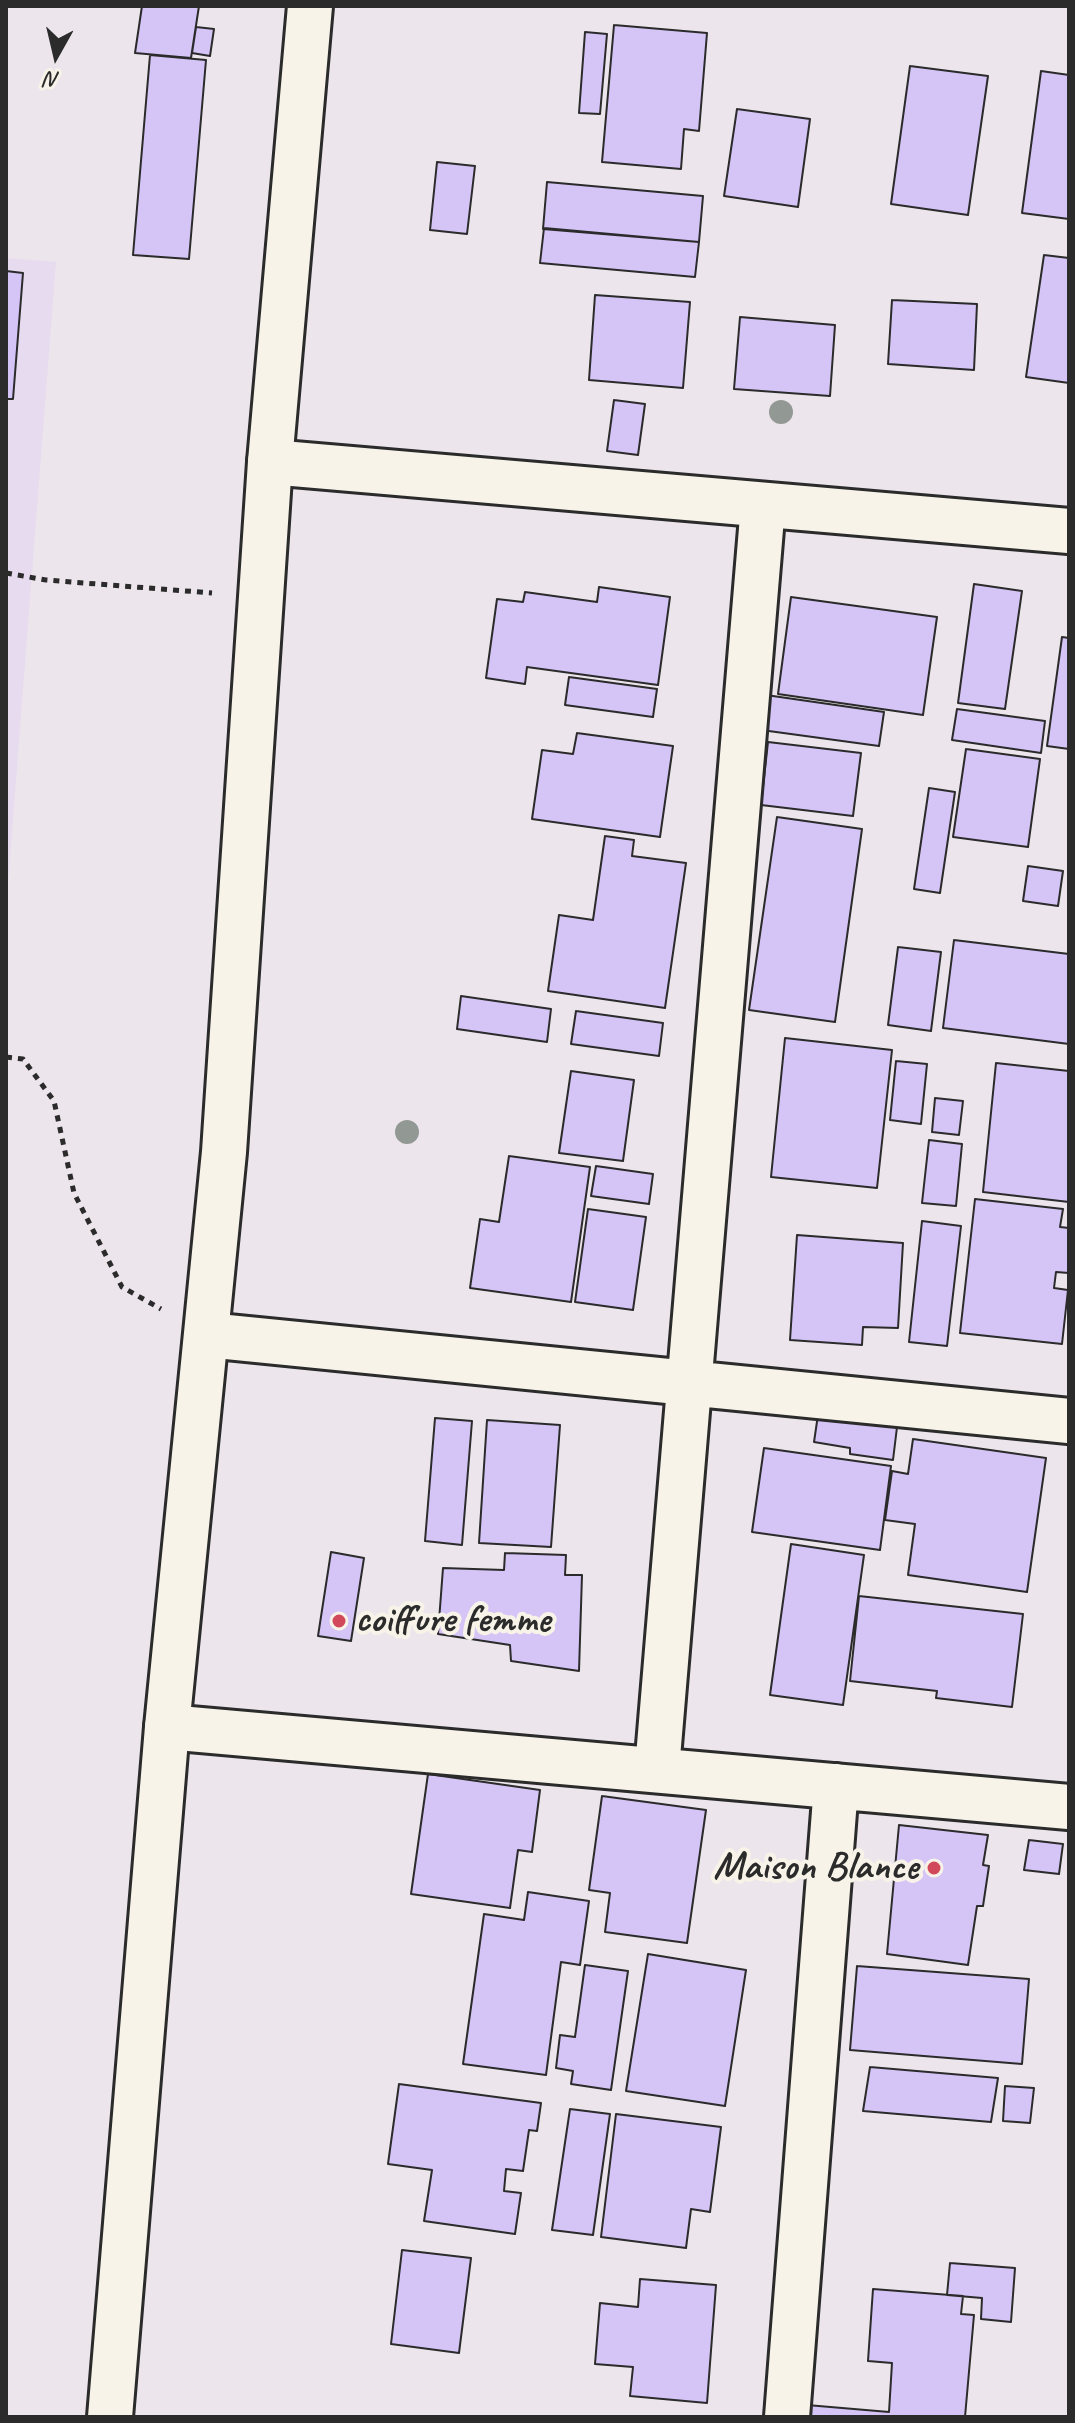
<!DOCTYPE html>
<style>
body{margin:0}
#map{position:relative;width:1075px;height:2423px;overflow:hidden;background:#ede5ec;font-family:Caveat,sans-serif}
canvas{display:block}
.frame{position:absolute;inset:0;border:8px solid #2b2b2b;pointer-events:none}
.north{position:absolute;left:16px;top:16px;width:80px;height:80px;-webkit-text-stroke:6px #f7f3e8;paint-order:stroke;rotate:188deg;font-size:22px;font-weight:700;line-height:32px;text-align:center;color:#2b2b2b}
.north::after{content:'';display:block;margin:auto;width:28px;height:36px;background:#2b2b2b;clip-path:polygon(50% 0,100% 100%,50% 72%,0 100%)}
</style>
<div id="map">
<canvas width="1075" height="2423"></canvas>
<div class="frame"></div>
<div class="north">N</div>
</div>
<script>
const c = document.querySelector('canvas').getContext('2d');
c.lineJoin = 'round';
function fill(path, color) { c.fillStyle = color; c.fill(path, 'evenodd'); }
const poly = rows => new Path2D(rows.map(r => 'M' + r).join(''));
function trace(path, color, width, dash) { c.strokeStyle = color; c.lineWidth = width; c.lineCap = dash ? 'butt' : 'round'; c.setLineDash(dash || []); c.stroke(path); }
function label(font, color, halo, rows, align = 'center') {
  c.font = font + ' Caveat,sans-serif'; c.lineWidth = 8; c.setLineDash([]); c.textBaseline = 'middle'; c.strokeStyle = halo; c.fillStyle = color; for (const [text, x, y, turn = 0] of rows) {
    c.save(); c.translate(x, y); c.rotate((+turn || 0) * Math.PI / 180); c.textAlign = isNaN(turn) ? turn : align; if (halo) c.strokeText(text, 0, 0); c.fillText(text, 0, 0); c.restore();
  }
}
fill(poly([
 [6,258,56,262,6,909]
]), '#e6dbef');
const building = poly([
 [142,6,199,6,191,58,135,53,142,6],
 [614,25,707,33,699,131,684,129,681,169,602,162,614,25],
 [196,27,214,29,210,56,192,53,196,27],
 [585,32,607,34,600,114,579,113,585,32],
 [150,55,206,60,189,259,133,255,150,55],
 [910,66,988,76,968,215,891,204,910,66],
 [1041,71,1069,75,1069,219,1022,213,1041,71],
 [737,109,810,119,798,207,724,196,737,109],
 [437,162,475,166,467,234,430,230,437,162],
 [547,182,703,196,699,242,543,229,547,182],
 [544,228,699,242,695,277,540,263,544,228],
 [1044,255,1069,258,1069,383,1026,377,1044,255],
 [6,271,23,273,13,399,6,399,6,271],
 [595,295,690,302,683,388,589,380,595,295],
 [892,300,977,304,974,370,888,364,892,300],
 [740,317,835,325,830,396,734,389,740,317],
 [614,400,645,404,638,455,607,451,614,400],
 [974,584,1022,591,1005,709,958,703,974,584],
 [599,587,670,597,658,685,527,667,525,684,486,678,497,599,523,602,525,592,597,602,599,587],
 [791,597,937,617,923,715,778,694,791,597],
 [1062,637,1069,638,1069,749,1047,746,1062,637],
 [569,677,657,689,653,717,565,705,569,677],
 [759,694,884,712,879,746,754,729,759,694],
 [957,709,1045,721,1041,753,952,740,957,709],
 [577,733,673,746,660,837,532,819,542,750,573,754,577,733],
 [768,742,861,753,853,816,761,805,768,742],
 [966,749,1040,759,1028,847,953,837,966,749],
 [929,788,955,792,940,893,914,889,929,788],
 [777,817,862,829,835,1022,749,1010,777,817],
 [605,836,634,840,632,856,686,863,665,1008,548,991,559,915,593,920,605,836],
 [1028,866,1063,871,1058,906,1023,901,1028,866],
 [954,940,1069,954,1069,1044,943,1028,954,940],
 [898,947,941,952,931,1031,888,1025,898,947],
 [461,996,551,1009,547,1042,457,1029,461,996],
 [576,1011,663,1023,659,1056,571,1044,576,1011],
 [785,1038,892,1050,877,1188,771,1177,785,1038],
 [896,1061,927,1064,921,1124,890,1120,896,1061],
 [996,1063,1069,1071,1069,1202,983,1192,996,1063],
 [571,1071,634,1080,623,1161,559,1153,571,1071],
 [935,1098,963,1101,959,1135,932,1132,935,1098],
 [929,1140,962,1144,956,1206,922,1203,929,1140],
 [509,1156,590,1167,571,1302,470,1288,480,1219,499,1222,509,1156],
 [596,1166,653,1174,649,1204,591,1196,596,1166],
 [975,1199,1063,1209,1060,1227,1069,1228,1069,1273,1056,1272,1054,1288,1068,1290,1062,1344,960,1333,975,1199],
 [588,1209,646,1217,633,1310,575,1302,588,1209],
 [922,1221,961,1226,947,1346,909,1342,922,1221],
 [797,1235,903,1243,898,1328,863,1327,862,1345,790,1340,797,1235],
 [819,1408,898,1419,893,1460,850,1454,850,1448,814,1442,819,1408],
 [435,1418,472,1421,462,1545,425,1541,435,1418],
 [487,1420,560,1425,551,1547,479,1543,487,1420],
 [913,1439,1046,1458,1027,1592,908,1575,915,1524,885,1520,892,1471,908,1474,913,1439],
 [764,1448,891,1466,880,1550,752,1532,764,1448],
 [791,1544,864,1555,843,1705,770,1695,791,1544],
 [331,1552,364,1558,351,1641,318,1636,331,1552],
 [505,1553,566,1555,565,1575,582,1575,579,1671,511,1661,510,1645,438,1634,443,1568,504,1570,505,1553],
 [859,1596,1023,1614,1012,1707,936,1698,937,1691,850,1681,859,1596],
 [428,1774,540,1790,532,1852,518,1850,510,1908,411,1894,428,1774],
 [602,1796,706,1810,687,1943,605,1932,610,1893,589,1890,602,1796],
 [899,1825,988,1835,983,1865,989,1866,983,1906,977,1906,968,1965,887,1954,899,1825],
 [1029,1840,1063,1844,1059,1874,1024,1870,1029,1840],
 [528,1892,589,1901,580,1965,561,1962,546,2075,463,2064,484,1914,524,1920,528,1892],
 [648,1954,746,1970,725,2106,626,2091,648,1954],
 [585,1965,628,1971,611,2090,571,2084,573,2071,556,2068,560,2035,575,2037,585,1965],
 [857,1966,1029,1979,1022,2064,850,2050,857,1966],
 [870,2067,998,2078,991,2122,863,2111,870,2067],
 [399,2084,541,2103,537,2131,529,2130,523,2171,506,2169,504,2191,521,2193,515,2234,424,2221,432,2170,388,2164,399,2084],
 [1005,2086,1034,2088,1030,2123,1003,2121,1005,2086],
 [570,2109,610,2114,593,2235,552,2230,570,2109],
 [616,2114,721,2127,710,2212,691,2209,686,2248,601,2237,616,2114],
 [402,2250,471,2258,459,2353,391,2344,402,2250],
 [950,2263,1015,2268,1011,2322,981,2319,982,2298,947,2295,950,2263],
 [640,2279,716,2285,707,2403,630,2396,633,2367,595,2364,600,2303,638,2307,640,2279],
 [873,2289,963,2296,961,2314,974,2315,965,2417,806,2417,807,2405,889,2412,892,2363,868,2361,873,2289]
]);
fill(building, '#d5c4f6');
trace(building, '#2b2b2b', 2);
const minor = poly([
 [270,462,1069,531],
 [207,1335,1069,1421],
 [167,1727,1069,1807],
 [657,1769,763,505],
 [787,2417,836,1786]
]);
const tertiary = poly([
 [110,2417,167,1727,224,1152,270,462,310,6]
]);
trace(minor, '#2b2b2b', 50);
trace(tertiary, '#2b2b2b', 50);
trace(poly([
 [6,573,46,580,212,593],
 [6,1057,23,1059,54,1101,74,1193,122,1287,161,1309]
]), '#2b2b2b', 5, [6, 6]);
trace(minor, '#f7f3e8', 44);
trace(tertiary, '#f7f3e8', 44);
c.fillStyle = '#929894';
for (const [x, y] of [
 [781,412],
 [407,1132]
]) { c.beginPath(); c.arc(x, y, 12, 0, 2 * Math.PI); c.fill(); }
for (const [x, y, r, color] of [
 [339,1621,8,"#d1495b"],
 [934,1868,8,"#d1495b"]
]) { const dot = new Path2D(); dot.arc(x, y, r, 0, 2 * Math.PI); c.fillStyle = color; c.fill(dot); trace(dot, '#f7f3e8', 3); }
label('bold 40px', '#2b2b2b', '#f7f3e8', [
 ["coiffure femme",355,1621],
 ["Maison Blance",918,1868,"right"]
], 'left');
</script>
